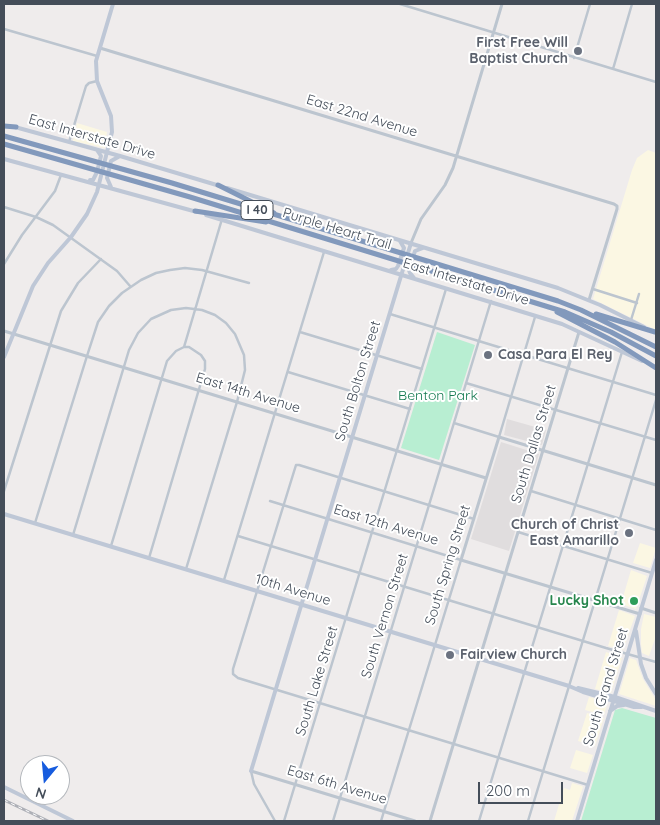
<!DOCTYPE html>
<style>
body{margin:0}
#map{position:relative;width:660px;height:825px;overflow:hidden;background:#efecec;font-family:Quicksand,sans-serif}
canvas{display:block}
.frame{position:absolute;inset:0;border:5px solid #444d59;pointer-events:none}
.north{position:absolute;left:20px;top:755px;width:50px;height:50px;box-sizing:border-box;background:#fff;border:1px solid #b4b8bd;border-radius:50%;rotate:197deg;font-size:14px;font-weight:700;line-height:20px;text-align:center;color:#444d59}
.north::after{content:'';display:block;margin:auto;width:18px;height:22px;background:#175cde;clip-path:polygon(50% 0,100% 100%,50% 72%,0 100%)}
.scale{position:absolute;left:478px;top:782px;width:85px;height:22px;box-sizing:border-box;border:2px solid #444d59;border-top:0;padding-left:6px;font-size:15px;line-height:18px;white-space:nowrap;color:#444d59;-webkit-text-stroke:4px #fff;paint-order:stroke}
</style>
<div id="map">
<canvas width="660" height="825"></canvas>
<div class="frame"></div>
<div class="north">N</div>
<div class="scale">200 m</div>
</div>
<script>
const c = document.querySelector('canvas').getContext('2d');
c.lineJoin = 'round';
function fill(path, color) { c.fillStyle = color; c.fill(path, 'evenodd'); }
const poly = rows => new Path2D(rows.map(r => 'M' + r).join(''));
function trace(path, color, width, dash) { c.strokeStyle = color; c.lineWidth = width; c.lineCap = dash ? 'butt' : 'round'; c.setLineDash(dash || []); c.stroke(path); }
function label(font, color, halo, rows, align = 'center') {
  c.font = font + ' Quicksand,sans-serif'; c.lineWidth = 4; c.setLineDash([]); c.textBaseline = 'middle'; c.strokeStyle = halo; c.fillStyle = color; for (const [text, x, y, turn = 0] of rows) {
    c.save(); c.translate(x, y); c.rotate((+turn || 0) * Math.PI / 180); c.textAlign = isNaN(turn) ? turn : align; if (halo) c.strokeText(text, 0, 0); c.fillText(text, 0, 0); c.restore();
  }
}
fill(poly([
 [77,123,107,132,105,148,73,141],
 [648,150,656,153,656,330,593,299,632,170,637,158],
 [640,543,656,548,650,568,633,563],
 [631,570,647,576,636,609,621,604],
 [619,610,635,616,623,650,608,646],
 [644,614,656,617,656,636,649,656,642,653,641,644,641,629],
 [606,652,622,658,611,693,595,689],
 [630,658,636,660,643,679,656,700,656,706,619,694],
 [589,697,608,702,604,715,585,710],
 [587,713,604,718,595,746,578,741],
 [576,750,593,755,587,773,570,768],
 [572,783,582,786,583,787,572,821,554,821,564,788,570,790]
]), '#fbf7e3');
fill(poly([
 [507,419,546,430,542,445,504,435],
 [501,442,539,454,509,551,471,539]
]), '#e0ddde');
fill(poly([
 [437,332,475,345,439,460,401,448],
 [622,708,656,718,656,821,581,821,615,710]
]), '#b8eed2');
trace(poly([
 [400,4,656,82],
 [4,29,97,56],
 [574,58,590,4],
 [613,69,632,4],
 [69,142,86,86,89,83,97,81],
 [4,207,36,217,53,225,117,271,130,286],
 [4,264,22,235,55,191,61,175],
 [593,289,637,303],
 [390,314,656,395],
 [631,320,639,294],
 [300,332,422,369],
 [184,347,222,219],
 [288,372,410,409],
 [466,383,656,440],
 [454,423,499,437,535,317],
 [4,491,61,311,78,283,101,259],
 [531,491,656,530],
 [270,501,461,560,381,821],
 [474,519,299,465,296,465,233,669,233,674,238,678,588,785],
 [35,523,87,356,98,322,109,306,122,293,141,280,156,273,170,270,185,268,202,270,249,283],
 [518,532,652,573],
 [73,535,129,350,138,333,151,319,171,310,186,308,202,310,215,315,226,323,235,334,244,355,245,370,237,402,186,569],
 [238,536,606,648,656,662],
 [111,546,167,361,176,351,184,347,189,347,201,355,205,361,205,369,149,558],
 [224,580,324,252],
 [251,771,254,784,275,821],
 [284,821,446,289],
 [333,821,491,301],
 [479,821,622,352],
 [528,821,656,400]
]), '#bcc5cf', 2.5);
trace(poly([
 [100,48,614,204,617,206,617,209,589,300],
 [411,243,421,219,445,185,453,168,502,4],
 [4,331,486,478],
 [641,608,656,613],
 [640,614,461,560,499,437,656,485],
 [251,771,415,821],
 [430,821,579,332]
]), '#bcc5cf', 3);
trace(poly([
 [15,127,120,156,220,186],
 [4,159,197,212],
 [90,180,93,180,97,172,101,156,97,150],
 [111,187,107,178,111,161,120,156],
 [227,188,558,288,600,305,644,327],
 [206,215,562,324,642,361],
 [391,270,396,269,398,266,404,248,400,241],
 [414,278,410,273,409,270,415,251,423,248],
 [4,357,33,286,48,263,71,237,87,214,97,192,112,132,111,116,97,81,96,61,113,4],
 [4,514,569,686,583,692,614,701,634,707,642,707],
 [636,631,641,664,646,678,656,694],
 [578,688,615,697,656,711],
 [610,711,617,706,624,705],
 [251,771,411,243],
 [4,787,73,821],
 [577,821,656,560]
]), '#bec7d6', 4);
trace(poly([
 [4,126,16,127],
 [4,136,172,183,558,301,581,310,656,347],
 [4,144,190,197,565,312,611,332,656,356],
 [218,185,274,213],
 [195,211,266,222],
 [557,312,615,342,656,368],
 [596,314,655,332]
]), '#8299bc', 5);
const rail = poly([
 [4,800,48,821]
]);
trace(rail, '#aeb0b7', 3);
trace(rail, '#fff', 1, [4]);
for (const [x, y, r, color] of [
 [578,51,5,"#6b7280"],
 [488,355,5,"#6b7280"],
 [629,533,5,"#6b7280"],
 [634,601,5,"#2e9e5b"],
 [450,655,5,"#6b7280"]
]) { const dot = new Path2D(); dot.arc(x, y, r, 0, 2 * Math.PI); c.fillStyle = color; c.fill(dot); trace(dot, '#fff', 2); }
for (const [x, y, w] of [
 [257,210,32]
]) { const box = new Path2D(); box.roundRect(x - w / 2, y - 9.5, w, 19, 4); c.fillStyle = '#fff'; c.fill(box); trace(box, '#444d59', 1); }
label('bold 12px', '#444d59', null, [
 ["I 40",257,210]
]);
label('bold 14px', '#5b616d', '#fff', [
 ["First Free Will",568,43],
 ["Baptist Church",568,59],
 ["Casa Para El Rey",498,355,"left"],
 ["Church of Christ",619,525],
 ["East Amarillo",619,541],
 ["Fairview Church",460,655,"left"]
], 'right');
label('14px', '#444d59', '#fff', [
 ["East 22nd Avenue",362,116,17],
 ["East Interstate Drive",92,137,16],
 ["Purple Heart Trail",337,229,17],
 ["East Interstate Drive",466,282,17],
 ["South Bolton Street",358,381,-73],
 ["East 14th Avenue",248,393,17],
 ["South Dallas Street",534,444,-73],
 ["East 12th Avenue",386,525,17],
 ["South Spring Street",448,565,-73],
 ["10th Avenue",293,590,17],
 ["South Vernon Street",385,616,-73],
 ["South Lake Street",317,681,-73],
 ["South Grand Street",606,687,-73],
 ["East 6th Avenue",337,785,17]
]);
label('14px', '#157a51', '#fff', [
 ["Benton Park",438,396]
]);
label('bold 14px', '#27864d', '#fff', [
 ["Lucky Shot",624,601]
], 'right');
</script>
